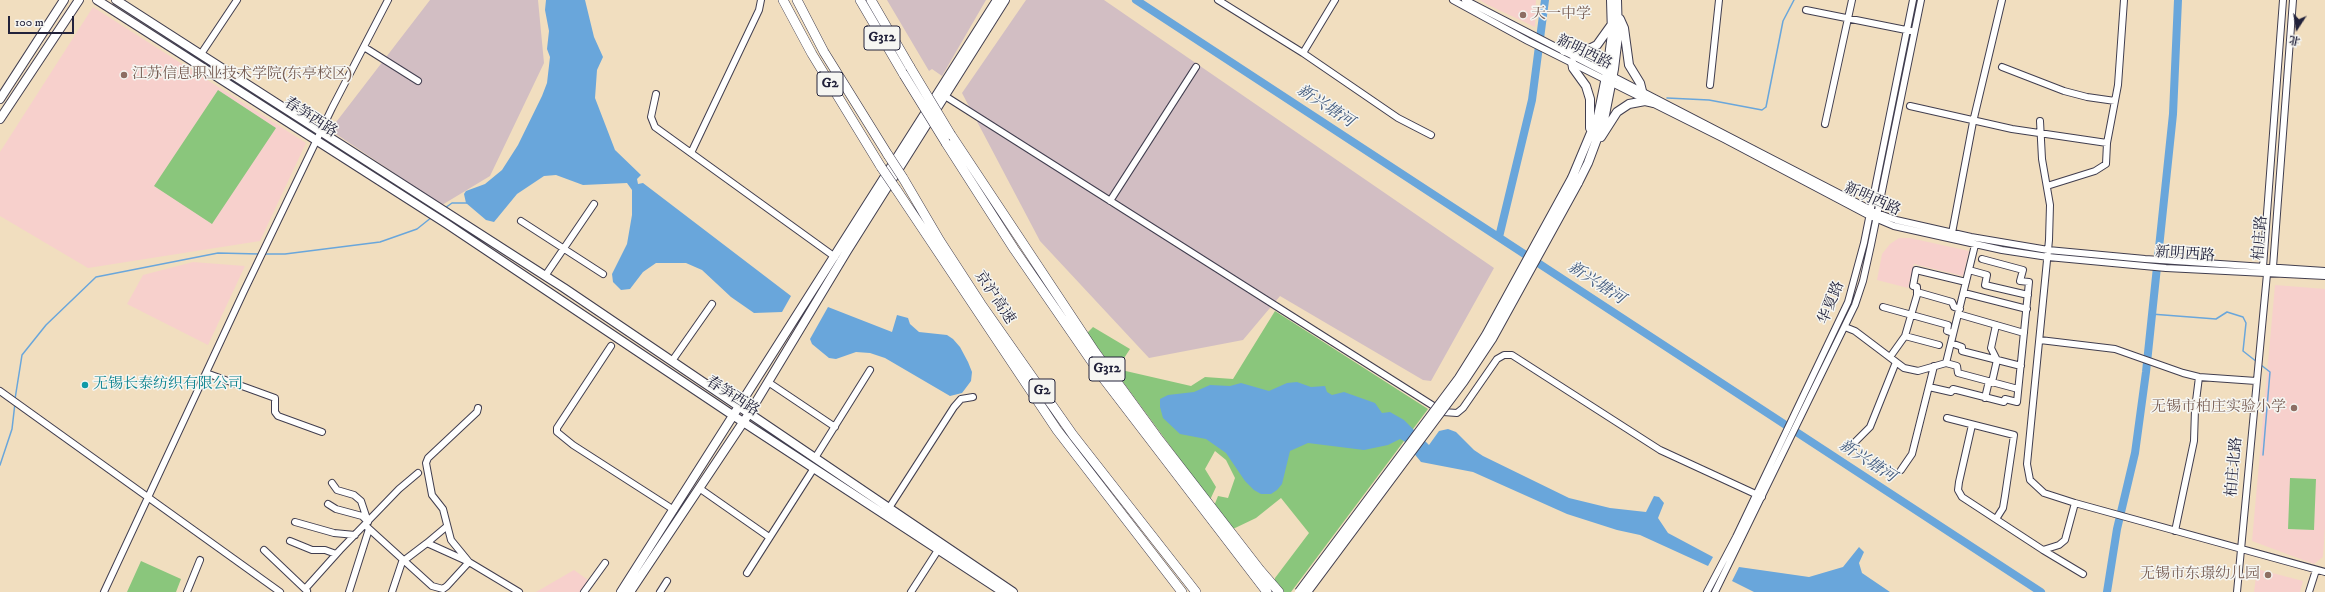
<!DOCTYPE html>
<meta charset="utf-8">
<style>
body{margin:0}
#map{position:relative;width:2325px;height:592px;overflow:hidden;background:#f1debf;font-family:"IM FELL DW Pica","Noto Serif SC",serif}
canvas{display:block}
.north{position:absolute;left:2277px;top:8px;width:40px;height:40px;-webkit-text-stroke:3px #f6f6f2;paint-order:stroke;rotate:192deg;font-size:11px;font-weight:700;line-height:16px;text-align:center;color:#22223b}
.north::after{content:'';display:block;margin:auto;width:14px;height:18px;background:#22223b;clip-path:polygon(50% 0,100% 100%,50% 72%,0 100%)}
.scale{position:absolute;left:8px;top:16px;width:66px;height:18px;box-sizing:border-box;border:2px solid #22223b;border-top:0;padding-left:5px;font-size:12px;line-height:14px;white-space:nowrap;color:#22223b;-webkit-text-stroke:3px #f6f6f2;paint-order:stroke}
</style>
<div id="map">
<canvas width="2325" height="592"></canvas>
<div class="north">北</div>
<div class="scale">100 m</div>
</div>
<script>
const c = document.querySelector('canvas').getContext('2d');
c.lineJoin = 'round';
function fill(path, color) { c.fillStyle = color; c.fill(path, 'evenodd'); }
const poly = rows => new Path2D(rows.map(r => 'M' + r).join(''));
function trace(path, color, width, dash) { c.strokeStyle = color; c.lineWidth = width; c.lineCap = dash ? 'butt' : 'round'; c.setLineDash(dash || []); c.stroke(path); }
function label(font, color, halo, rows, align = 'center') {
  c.font = font + ' "IM FELL DW Pica","Noto Serif SC",serif'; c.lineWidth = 3; c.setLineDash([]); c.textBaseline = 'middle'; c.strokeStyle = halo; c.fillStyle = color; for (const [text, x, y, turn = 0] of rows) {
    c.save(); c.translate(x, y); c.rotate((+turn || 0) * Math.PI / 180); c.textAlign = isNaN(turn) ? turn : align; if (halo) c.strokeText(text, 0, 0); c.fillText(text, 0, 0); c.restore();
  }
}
fill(poly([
 [1480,0,1536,0,1535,27,1486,4],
 [93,7,306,143,260,241,88,268,0,216,0,152],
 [1899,238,1910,238,1969,251,1963,276,1914,264,1908,288,1877,280,1882,254,1890,244],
 [193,262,245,266,208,345,127,304,143,275],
 [2275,285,2325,289,2325,527,2323,557,2314,564,2252,541],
 [2257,569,2303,581,2300,592,2254,592],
 [574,570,588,580,580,592,536,592]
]), '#f7d0cc');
fill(poly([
 [430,0,538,0,544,63,490,176,442,205,330,130],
 [887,0,986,0,942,76,932,69,929,71],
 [1026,0,1104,0,1494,268,1431,381,1423,380,1280,296,1243,340,1149,358,1040,241,962,93]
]), '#d2bec3');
fill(poly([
 [218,90,276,128,212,224,154,186],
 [1275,311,1428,409,1291,592,1282,592,1275,583,1275,578,1309,533,1281,498,1256,518,1233,529,1214,506,1218,496,1228,498,1235,478,1226,460,1215,451,1205,469,1216,487,1210,500,1087,333,1093,327,1130,349,1117,369,1191,386,1205,377,1233,379],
 [2290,478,2316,479,2314,530,2288,529],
 [141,561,181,579,176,592,127,592]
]), '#8ac67c');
fill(poly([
 [546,0,585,0,594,37,603,57,597,70,595,98,615,150,641,175,637,179,638,184,643,183,791,296,782,312,754,313,731,297,702,270,686,263,656,263,643,272,630,289,621,290,613,282,612,274,627,244,632,215,632,190,627,183,583,185,556,175,544,176,517,194,494,222,486,220,466,203,464,194,466,191,485,184,502,170,518,145,542,96,547,83,550,57,547,49,549,31,545,10],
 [828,307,892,332,897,315,908,318,910,324,919,332,947,335,953,339,960,347,968,362,972,372,971,381,962,393,950,396,885,358,870,353,856,352,836,359,829,358,812,344,810,339],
 [1297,382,1311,387,1325,386,1327,392,1332,395,1344,392,1375,403,1382,413,1390,412,1404,420,1429,445,1439,431,1448,429,1456,432,1474,450,1483,456,1569,498,1610,508,1646,512,1654,496,1659,497,1664,503,1658,518,1668,533,1713,557,1708,566,1640,535,1617,530,1567,514,1473,472,1421,462,1404,441,1400,439,1388,445,1364,450,1308,443,1290,451,1282,484,1277,490,1271,494,1261,494,1254,490,1245,481,1226,453,1206,439,1180,434,1163,418,1160,407,1160,399,1168,395,1194,392,1210,385,1230,386,1241,383,1269,391,1287,383],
 [1859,547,1864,552,1859,563,1862,573,1890,592,1754,592,1732,581,1739,567,1809,577,1843,567]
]), '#69a6db');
trace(poly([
 [1667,98,1709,100,1762,110,1766,107,1783,21,1794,0],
 [445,208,452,203,468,203],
 [265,254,285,254,380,242,417,229,432,217],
 [2151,314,2216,319,2227,312,2243,317,2246,323,2243,351,2257,362],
 [2261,365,2270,372,2263,455],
 [15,399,22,355,46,325,96,277,218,253,259,254],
 [0,465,12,429,15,403]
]), '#69a6db', 1.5);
trace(poly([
 [1136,0,2041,592],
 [1499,237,1532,100,1545,0],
 [2107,592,2117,529,2135,453,2146,372,2173,114,2178,0]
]), '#69a6db', 8);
const minor = poly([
 [1218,0,1303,53,1398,118,1431,135],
 [1453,0,1528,41,1724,139,1868,215,1894,226,2002,250,2048,257,2166,268,2325,276],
 [1465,0,1877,213,1896,220,1971,237,2048,250,2145,259,2325,271],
 [1806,10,1911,31],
 [364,47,418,81],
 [1303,53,1335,0],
 [201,54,237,0],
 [2002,67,2064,91,2087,97,2115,101],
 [1710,85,1719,0],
 [656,94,651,117,655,127,835,257],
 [945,96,1443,412,1457,413,1463,408,1497,359,1504,355,1512,355,1660,450,1762,497],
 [1910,106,2012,129,2107,143,2118,85,2124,0],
 [2040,121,2042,159,2050,205,2049,240,2027,464,2030,480,2044,493,2075,503,2325,572],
 [1825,124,1852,0],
 [691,153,759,10,761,0],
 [2047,186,2095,171,2106,164,2107,143],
 [1110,201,1196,67],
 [521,221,603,274],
 [1952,233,1973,122,2002,0],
 [1969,270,1987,275,1985,285,2028,295],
 [2265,270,2263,267,2283,0],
 [2271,270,2273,267,2293,0],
 [545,276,594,204],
 [1917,292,1952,302,1954,307,1960,309],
 [1964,293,2027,309],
 [1883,307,1948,325,1947,331,1953,333],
 [1958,314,2024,333],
 [1845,327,1855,331,1904,368,1918,371,1946,363,1975,245],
 [1905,336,1939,345],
 [2040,340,2115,349,2183,373,2199,377,2256,381],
 [1951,343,1962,347,1962,351,2021,366],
 [611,346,557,428,557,432,573,445,674,510],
 [1890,357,1905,336,1917,295,1917,287,1913,286,1916,270,1966,282],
 [672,361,712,304],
 [1946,363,1957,366,1958,373,2018,389],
 [206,373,275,398,275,412,278,416,322,432],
 [768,382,835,427],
 [1992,382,1997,360,1991,348,1996,325],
 [1929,387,1951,392,1953,389,2004,402,2005,399,2017,402,2029,282,2020,281,2023,270,1982,259],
 [0,391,280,592],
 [1985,398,1989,381],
 [1947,418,2014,435,2005,496,2003,508,1996,519],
 [1972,425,1959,482,1958,490,1962,497,2043,550,2059,545,2065,540,2075,503],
 [1855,442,1870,427,1896,362],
 [815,458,870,370],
 [1901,470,1912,454,1934,366],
 [332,483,337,490,354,495,361,501,368,522],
 [699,488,769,537],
 [328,504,336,509,362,516,368,522],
 [889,508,954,407,961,399,973,397],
 [295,522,334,533,355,535],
 [366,526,432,586,443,589,447,586,469,562,451,540,443,509,432,495,426,463,428,458,477,412,478,408],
 [2175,531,2194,441,2195,409,2199,377],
 [290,541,312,550,325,550,336,554],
 [427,543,446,527],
 [264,550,307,591],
 [2043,550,2083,574],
 [747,573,814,468],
 [305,589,340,550,399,489,418,473],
 [104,592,244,291,332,108,388,0],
 [187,592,200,560],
 [349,592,369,529],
 [392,592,402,562,427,543,469,562,519,592],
 [584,592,605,563],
 [660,592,667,581],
 [911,592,940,547],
 [1707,592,1736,537,1848,302,1864,243,1913,0],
 [1715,592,1855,305,1863,281,1871,245,1921,0],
 [2237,592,2267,274],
 [2309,592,2316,570]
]);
const major = poly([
 [97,0,447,224,734,416,1003,592],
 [116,0,564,288,1013,592],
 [1620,19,1624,28,1629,65,1640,83,1642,91],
 [1564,51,1575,52,1591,48,1597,45,1612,24],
 [1572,62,1573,68,1586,86,1590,99,1590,128],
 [0,99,64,0],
 [0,119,79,0],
 [1601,137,1617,112,1629,104,1645,101,1654,103],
 [1572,178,1598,116,1607,72,1612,34,1611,0],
 [1578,183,1588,163,1604,120,1614,69,1618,36,1617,0],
 [621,592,997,0],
 [630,592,750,412,847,251,1005,0]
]);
const highway = poly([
 [783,0,812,54,881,167],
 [797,0,824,52,888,155],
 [860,0,904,75],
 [871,0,910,67],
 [951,135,1095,352,1157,437,1260,570,1279,592],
 [946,143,1014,249,1103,378,1267,592],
 [903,178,940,241,981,304,1073,435,1196,592],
 [896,189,1057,430,1182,592]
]);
trace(minor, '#413e4f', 8);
trace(major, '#413e4f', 10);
trace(highway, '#413e4f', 10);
trace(minor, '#fff', 6);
trace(major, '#fff', 8);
trace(highway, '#fff', 9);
const majorBridge = poly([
 [1299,592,1459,378,1486,335,1572,178],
 [1307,592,1464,381,1492,339,1578,183]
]);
const highwayBridge = poly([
 [910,67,951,135],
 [904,75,946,143],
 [888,155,903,178],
 [881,167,896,189]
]);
trace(majorBridge, '#413e4f', 10, []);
trace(highwayBridge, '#413e4f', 10, []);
trace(majorBridge, '#fff', 8);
trace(highwayBridge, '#fff', 9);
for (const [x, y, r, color] of [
 [1523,15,4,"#8d6e63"],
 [124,75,4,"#8d6e63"],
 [85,385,4,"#0f9aa8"],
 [2294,408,4,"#8d6e63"],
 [2268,575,4,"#8d6e63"]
]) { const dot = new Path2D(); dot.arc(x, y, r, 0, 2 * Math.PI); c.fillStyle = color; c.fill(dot); trace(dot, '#f6f6f2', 1.5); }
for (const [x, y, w] of [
 [882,38,36],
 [830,84,26],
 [1107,369,36],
 [1042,391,26]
]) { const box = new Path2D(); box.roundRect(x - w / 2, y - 12, w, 24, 3); c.fillStyle = '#f6f6f2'; c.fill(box); trace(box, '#22223b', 1); }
label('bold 14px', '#22223b', null, [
 ["G312",882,38],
 ["G2",830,84],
 ["G312",1107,369],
 ["G2",1042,391]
]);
label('15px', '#785e54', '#f6f6f2', [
 ["天一中学",1531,15],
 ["江苏信息职业技术学院(东亭校区)",132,75],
 ["无锡市柏庄实验小学",2286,408,"right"],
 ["无锡市东璟幼儿园",2260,575,"right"]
], 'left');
label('15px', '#22223b', '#f6f6f2', [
 ["新明西路",1584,53,26],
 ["春笋西路",310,118,33],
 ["新明西路",1872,200,24],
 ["柏庄路",2261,238,-85],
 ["新明西路",2185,255,4],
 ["京沪高速",994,298,56],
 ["华夏路",1832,303,-68],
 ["春笋西路",732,397,33],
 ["柏庄北路",2235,467,-85]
]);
label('15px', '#0d838f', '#f6f6f2', [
 ["无锡长泰纺织有限公司",93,385]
], 'left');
label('italic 16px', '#3e577b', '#f6f6f2', [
 ["新兴塘河",1325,107,33],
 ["新兴塘河",1596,284,33],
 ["新兴塘河",1867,462,33]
]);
</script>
